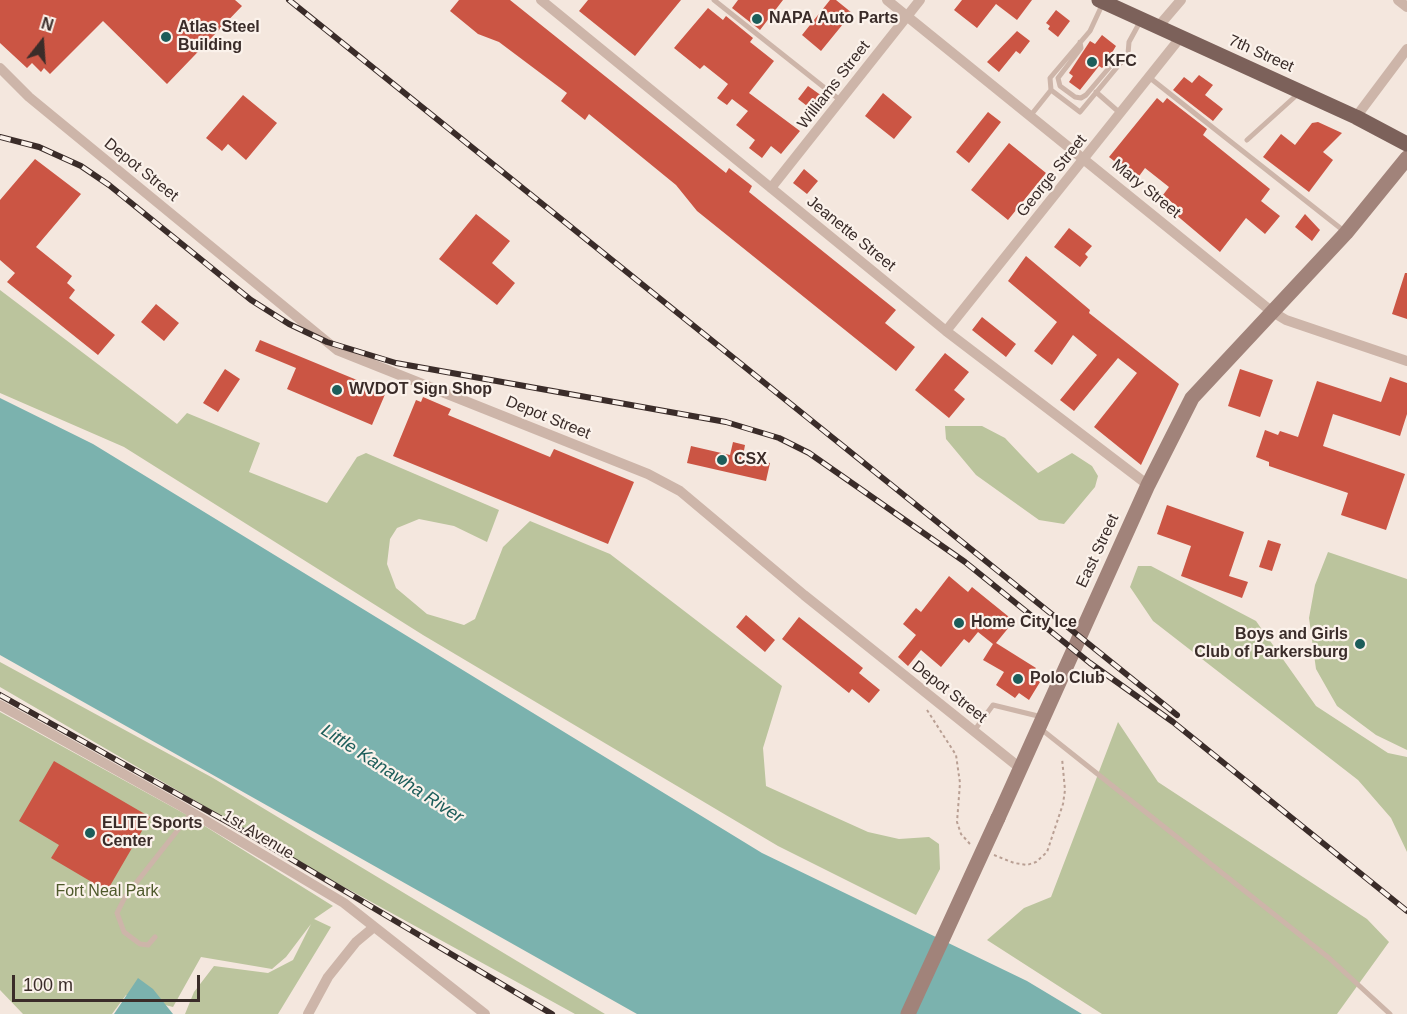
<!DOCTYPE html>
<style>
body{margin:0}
#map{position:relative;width:1407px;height:1014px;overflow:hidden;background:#f4e7de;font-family:Helvetica,sans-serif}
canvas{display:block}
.north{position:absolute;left:12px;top:12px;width:60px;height:60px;-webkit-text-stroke:4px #fbf2eb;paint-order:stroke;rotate:17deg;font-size:16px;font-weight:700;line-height:24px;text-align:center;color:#3a2c29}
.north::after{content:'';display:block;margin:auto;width:21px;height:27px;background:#3a2c29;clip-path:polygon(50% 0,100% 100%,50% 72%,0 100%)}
.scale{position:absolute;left:12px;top:975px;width:188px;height:27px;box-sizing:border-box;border:3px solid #3a2c29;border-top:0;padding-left:8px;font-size:18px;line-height:21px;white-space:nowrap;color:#3a2c29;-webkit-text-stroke:4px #fbf2eb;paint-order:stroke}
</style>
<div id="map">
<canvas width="1407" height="1014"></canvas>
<div class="north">N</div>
<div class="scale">100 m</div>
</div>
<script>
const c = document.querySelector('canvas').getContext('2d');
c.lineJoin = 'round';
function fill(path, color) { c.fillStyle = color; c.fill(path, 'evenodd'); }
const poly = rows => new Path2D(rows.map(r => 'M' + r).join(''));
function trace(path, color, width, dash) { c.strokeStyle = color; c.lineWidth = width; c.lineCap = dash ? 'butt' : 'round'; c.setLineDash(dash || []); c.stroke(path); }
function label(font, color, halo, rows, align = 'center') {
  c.font = font + ' Helvetica,sans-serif'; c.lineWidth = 4.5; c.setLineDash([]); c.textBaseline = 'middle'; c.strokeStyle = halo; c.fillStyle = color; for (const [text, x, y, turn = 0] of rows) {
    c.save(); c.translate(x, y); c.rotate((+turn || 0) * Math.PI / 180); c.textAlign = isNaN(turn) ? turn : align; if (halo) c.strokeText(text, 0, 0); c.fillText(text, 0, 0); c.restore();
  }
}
fill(poly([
 [0,290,177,424,187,413,260,443,249,472,327,503,357,457,366,453,499,510,487,542,454,526,419,519,397,528,390,539,387,564,396,588,427,614,464,625,475,619,503,547,530,521,610,554,782,686,763,748,766,786,868,832,899,839,929,837,939,844,940,869,916,915,778,846,423,635,124,447,0,393],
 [945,426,982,426,1005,438,1038,473,1072,453,1092,466,1098,476,1095,487,1064,524,1039,520,976,475,946,439],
 [1328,552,1407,579,1407,750,1376,735,1337,706,1316,669,1309,618,1315,585],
 [1138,566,1151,566,1256,621,1316,706,1388,753,1407,757,1407,852,1391,818,1358,780,1153,621,1130,587],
 [0,662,213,778,605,1014,575,1014,326,877,0,687],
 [0,712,187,815,333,906,314,919,331,927,278,1014,185,1014,194,992,214,966,268,973,293,960,311,924,286,957,272,969,201,957,173,1007,126,995,112,1014,23,1014,0,990],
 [1118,722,1158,782,1367,919,1389,942,1337,1014,1102,1014,987,940,1024,908,1051,897]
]), '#bbc49d');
fill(poly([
 [0,398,93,444,762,853,1027,981,1082,1014,637,1014,0,655],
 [138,978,153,989,173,1014,114,1014]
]), '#7bb2ae');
fill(poly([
 [0,0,235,0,242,6,167,84,103,21,50,74,44,68,41,72,32,63,27,68,0,43],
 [459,0,510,0,726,173,729,168,752,186,749,192,896,310,885,323,915,347,896,371,697,211,676,185,589,114,585,120,561,101,567,93,499,42,478,34,450,11],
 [588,0,681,0,635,56,579,11],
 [738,0,783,0,760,30,732,8],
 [830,0,836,0,852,13,821,51,802,35],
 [962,0,1032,0,1017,20,996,4,977,28,954,10],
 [708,8,723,20,726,16,753,38,750,42,774,61,749,93,800,131,781,154,771,146,762,158,749,148,755,140,736,125,748,111,732,99,727,105,717,98,728,84,704,65,700,69,674,48],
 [1056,10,1070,21,1058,37,1048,29,1050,26,1046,23],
 [1017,31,1030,41,1020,54,1016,51,999,72,987,62],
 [1102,35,1116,46,1104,66,1102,68,1099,66,1080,90,1069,82,1073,76,1069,73,1090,41,1095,44],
 [1199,75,1213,85,1205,95,1223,109,1213,121,1173,90,1184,77,1192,83],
 [808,86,822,96,811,109,798,99],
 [883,93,912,117,894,139,865,116],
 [243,95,277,123,246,160,228,144,222,151,206,138],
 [1157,98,1163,103,1167,98,1207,129,1203,135,1270,189,1261,201,1280,216,1265,234,1246,218,1220,252,1175,214,1180,209,1163,195,1169,187,1145,168,1137,179,1109,157],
 [988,112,1001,122,969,163,956,152],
 [1318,122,1342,133,1323,152,1333,160,1309,192,1263,157,1281,134,1295,145,1312,123],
 [1009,143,1046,173,1008,220,971,190],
 [35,159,81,194,36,247,72,276,67,283,75,290,69,298,115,335,98,355,7,282,15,273,0,260,0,200],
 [804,169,818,181,807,194,793,183],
 [476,214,510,241,492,263,515,283,497,305,439,259],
 [1305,214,1320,230,1312,241,1295,227],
 [1069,228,1092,246,1085,254,1088,257,1080,267,1054,247],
 [1026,256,1090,310,1089,313,1179,384,1141,465,1094,427,1137,373,1118,358,1074,411,1060,400,1097,355,1073,335,1052,365,1034,351,1057,322,1008,281],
 [1405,273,1407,273,1407,319,1392,314],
 [156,304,179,323,164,341,141,322],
 [982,317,1016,344,1006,357,972,330],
 [260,340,386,392,372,425,287,389,296,368,255,351],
 [945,353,969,372,954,390,965,399,949,418,915,390],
 [225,369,240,379,218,412,203,403],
 [1240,369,1273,380,1260,417,1228,406],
 [1390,377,1407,383,1407,414,1400,436,1333,414,1323,446,1405,474,1386,530,1341,515,1348,493,1269,466,1269,462,1256,457,1265,430,1278,435,1280,431,1298,437,1317,381,1381,402],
 [423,397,451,409,448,415,550,457,554,449,634,482,608,544,393,456,416,400,421,402],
 [733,442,745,445,743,456,770,463,766,481,687,463,691,446,730,455],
 [1167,505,1244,532,1229,576,1248,582,1242,598,1181,576,1191,546,1157,534],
 [1268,540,1281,544,1272,571,1259,567],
 [949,576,968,592,972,587,1014,621,996,643,1036,668,1031,676,1040,682,1029,700,1019,693,1015,698,996,685,1004,672,983,660,993,644,978,632,969,643,964,639,941,667,921,650,908,666,898,657,916,635,903,624,916,608,921,612],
 [746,615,775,640,765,652,736,627],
 [799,617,863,668,859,673,880,690,869,703,852,689,849,693,782,639],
 [54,761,150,817,107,891,51,858,59,845,19,821]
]), '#cb5544');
trace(poly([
 [927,710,956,755,960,783,957,822,961,834,970,844],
 [994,855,1014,863,1027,865,1036,862,1047,852,1063,804,1065,790,1062,758]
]), '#b99f93', 2, [3, 3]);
trace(poly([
 [714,0,840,100],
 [1080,42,1081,48,1058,78,1060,86,1075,97,1081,98,1086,95,1114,62,1121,63],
 [1150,78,1344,231],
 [1051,90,1080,112,1128,54,1129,42,1141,20],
 [1096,92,1120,113],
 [1031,115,1051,90,1050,78,1090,31,1103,3],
 [1247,140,1299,93],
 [1041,729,1329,958,1390,1014],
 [974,731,993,705,1042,717],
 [155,937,148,945,140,944,124,932,117,913,125,897,192,812]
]), '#cdb5a9', 5);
trace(poly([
 [541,0,946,331,1148,485],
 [887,0,1271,311,1286,320,1407,361],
 [1398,0,1407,7],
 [1157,28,1181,0],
 [0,68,29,97,337,350,648,474,680,491,804,595,1020,768],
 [1356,117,1407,49],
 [771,188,920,0],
 [946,331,1180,38],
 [0,705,181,806,344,903,485,1014],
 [308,1014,328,977,356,942,374,927]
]), '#cdb5a9', 10);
trace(poly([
 [998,818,1148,485,1192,398,1346,233,1407,158]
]), '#a1837a', 15);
trace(poly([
 [1099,0,1356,117,1407,144]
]), '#7c615a', 15);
const rail = poly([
 [289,0,1177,715],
 [0,137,39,147,81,166,109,185,251,300,289,324,327,342,396,363,726,422,779,438,809,453,965,562,1090,663,1173,722,1407,911],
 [0,695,249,834,552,1014]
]);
trace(rail, '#3a2c29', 6);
trace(rail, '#fbf2eb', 4, [11]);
trace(poly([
 [908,1014,998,818]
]), '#a1837a', 15);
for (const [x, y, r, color] of [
 [757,19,6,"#1c5d5a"],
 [166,37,6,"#1c5d5a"],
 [1092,62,6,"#1c5d5a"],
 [337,390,6,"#1c5d5a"],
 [722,460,6,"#1c5d5a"],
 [959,623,6,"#1c5d5a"],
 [1360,644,6,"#1c5d5a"],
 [1018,679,6,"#1c5d5a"],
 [90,833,6,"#1c5d5a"]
]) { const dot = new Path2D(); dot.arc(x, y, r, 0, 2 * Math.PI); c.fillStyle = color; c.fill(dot); trace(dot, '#fbf2eb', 2); }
label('bold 16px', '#3a2c29', '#fbf2eb', [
 ["NAPA Auto Parts",769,19],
 ["Atlas Steel",178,28],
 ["Building",178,46],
 ["KFC",1104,62],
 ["WVDOT Sign Shop",349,390],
 ["CSX",734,460],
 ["Home City Ice",971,623],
 ["Boys and Girls",1348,635,"right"],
 ["Club of Parkersburg",1348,653,"right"],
 ["Polo Club",1030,679],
 ["ELITE Sports",102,824],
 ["Center",102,842]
], 'left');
label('16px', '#3a2c29', '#fbf2eb', [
 ["7th Street",1261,54,24],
 ["Williams Street",834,85,-52],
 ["Depot Street",141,170,39],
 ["George Street",1052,176,-51],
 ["Mary Street",1146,189,39],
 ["Jeanette Street",851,234,39],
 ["Depot Street",548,418,22],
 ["East Street",1098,551,-65],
 ["Depot Street",949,692,38],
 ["1st Avenue",258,835,31]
]);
label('16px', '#4e592b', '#fbf2eb', [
 ["Fort Neal Park",107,892]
]);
label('italic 18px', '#1c5d5a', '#fbf2eb', [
 ["Little Kanawha River",392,774,33]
]);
</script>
